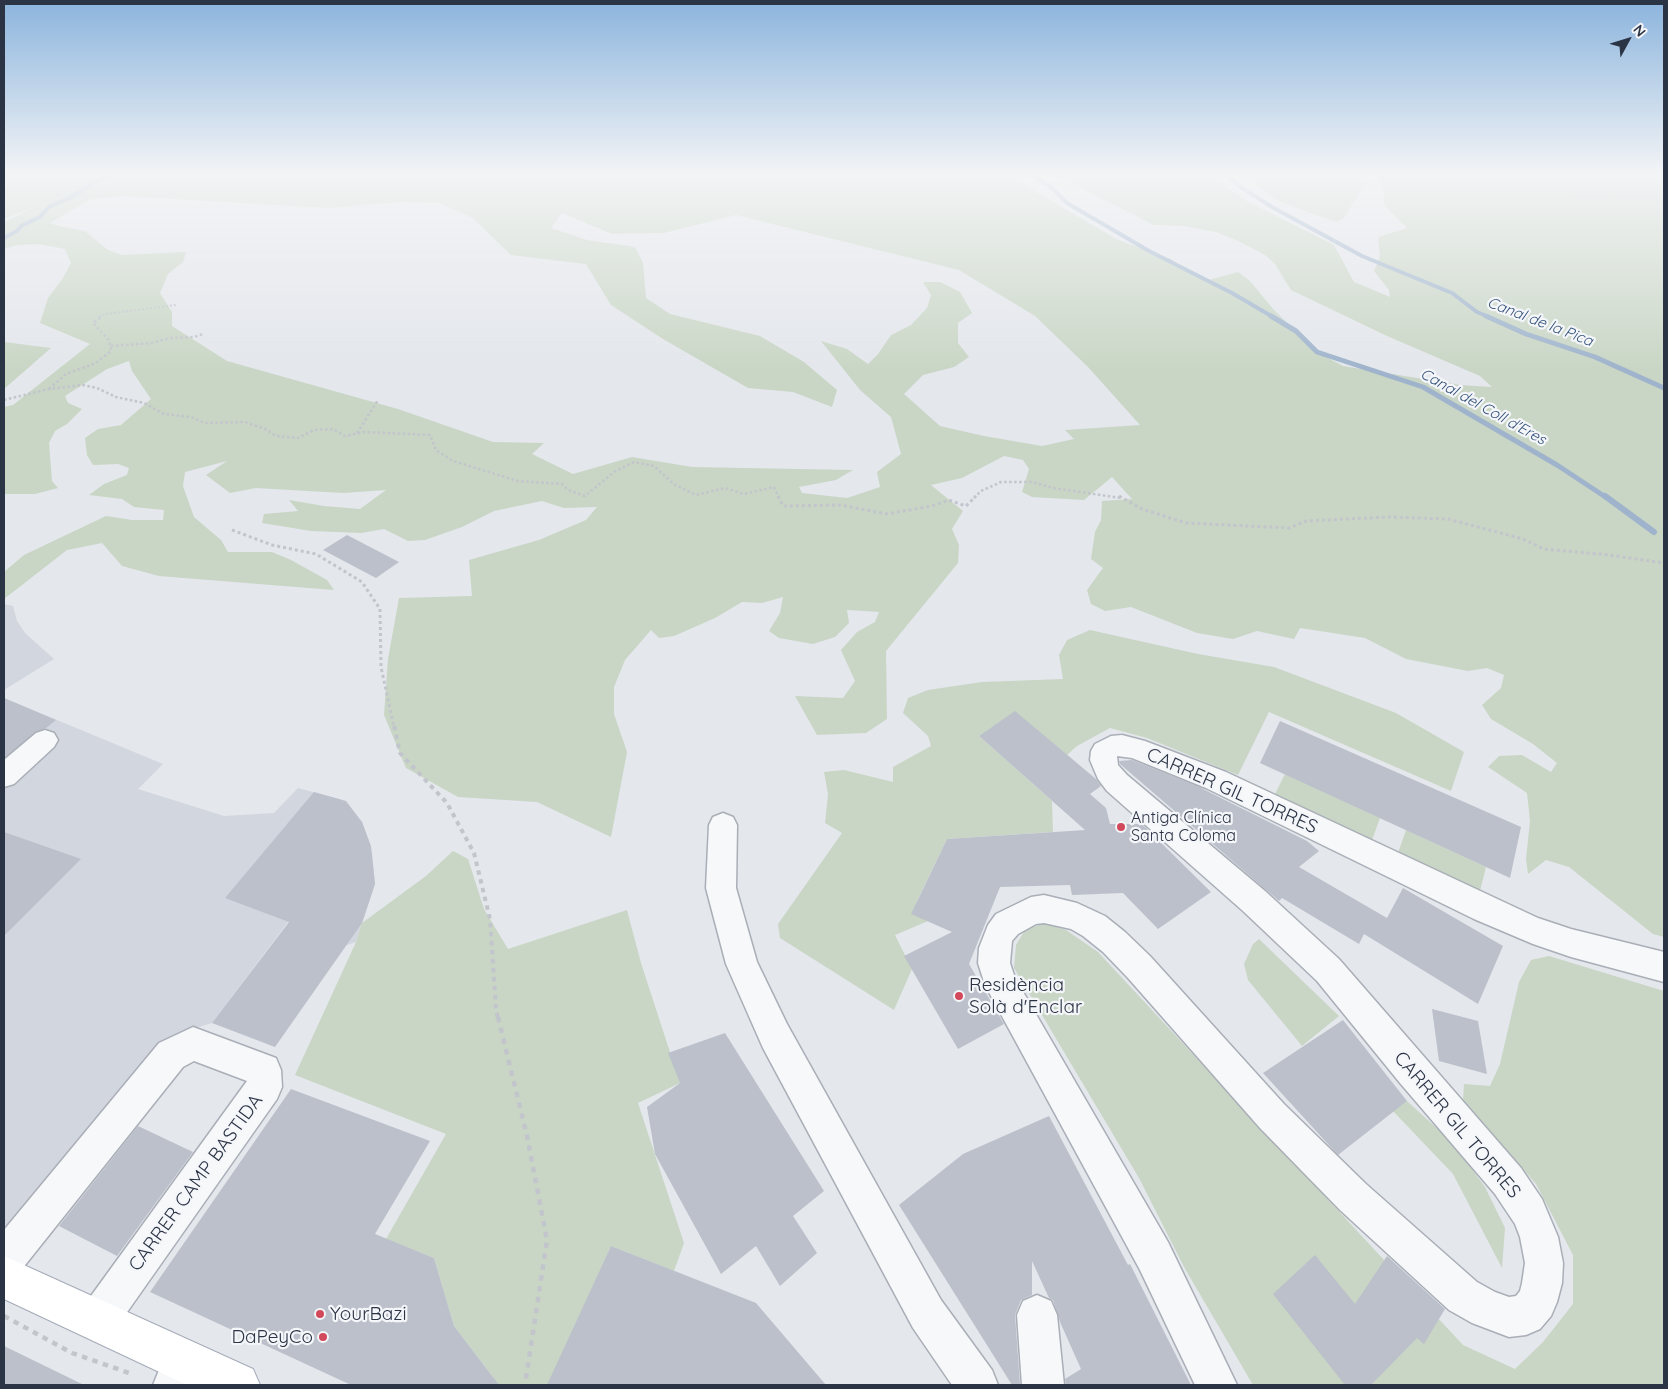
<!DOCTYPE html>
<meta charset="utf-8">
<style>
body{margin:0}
#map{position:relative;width:1668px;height:1389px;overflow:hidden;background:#e4e7ec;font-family:Quicksand,sans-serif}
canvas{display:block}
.frame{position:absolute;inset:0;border:5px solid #2b3445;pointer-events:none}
.north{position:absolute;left:1603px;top:15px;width:50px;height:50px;-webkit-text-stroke:4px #f4f6f9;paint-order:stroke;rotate:51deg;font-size:14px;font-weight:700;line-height:20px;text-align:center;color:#2b3445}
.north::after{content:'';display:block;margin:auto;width:18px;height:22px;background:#2b3445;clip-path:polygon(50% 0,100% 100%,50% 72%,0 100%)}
</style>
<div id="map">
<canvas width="1668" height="1389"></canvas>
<div class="frame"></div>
<div class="north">N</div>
</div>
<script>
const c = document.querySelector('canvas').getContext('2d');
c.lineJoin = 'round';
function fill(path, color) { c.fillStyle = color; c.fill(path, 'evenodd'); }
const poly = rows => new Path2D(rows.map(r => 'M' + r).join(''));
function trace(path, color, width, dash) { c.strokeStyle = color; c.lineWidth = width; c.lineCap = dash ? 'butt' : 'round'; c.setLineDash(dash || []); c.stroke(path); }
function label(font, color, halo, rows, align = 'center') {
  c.font = font + ' Quicksand,sans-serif'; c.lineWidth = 4.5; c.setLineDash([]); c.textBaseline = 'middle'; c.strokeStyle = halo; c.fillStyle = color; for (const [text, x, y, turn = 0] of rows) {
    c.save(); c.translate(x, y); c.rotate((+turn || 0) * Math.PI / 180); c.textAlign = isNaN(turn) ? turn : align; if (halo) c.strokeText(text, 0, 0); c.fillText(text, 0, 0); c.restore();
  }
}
fill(poly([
 [4,604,13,606,17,621,25,633,54,659,4,690],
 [4,698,163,764,138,789,224,816,274,813,298,788,342,800,362,822,372,853,375,884,356,942,347,945,288,922,212,1023,189,1030,4,1235]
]), '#d2d6de');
fill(poly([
 [4,175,1008,175,1116,239,1171,259,1198,277,1209,280,1238,272,1250,281,1273,309,1317,352,1343,366,1460,385,1492,387,1480,376,1387,336,1291,290,1275,264,1265,255,1238,241,1216,232,1184,226,1154,225,1055,175,1209,175,1247,201,1334,245,1354,282,1390,297,1389,290,1374,271,1380,256,1378,237,1407,228,1384,205,1384,190,1375,175,1664,175,1664,937,1653,934,1569,867,1546,860,1528,874,1526,859,1530,821,1527,793,1488,767,1499,756,1522,755,1551,772,1557,763,1533,744,1491,719,1482,705,1501,688,1504,675,1487,668,1468,671,1406,659,1365,638,1300,628,1294,639,1257,631,1233,639,1197,633,1131,607,1105,611,1091,604,1087,590,1103,568,1091,559,1095,532,1101,520,1102,501,1132,499,1112,477,1084,500,1032,497,1022,492,1029,469,1023,460,1004,456,962,478,931,485,963,511,952,529,959,545,958,563,886,651,887,719,866,733,817,735,795,696,843,698,855,681,841,650,857,632,875,622,879,612,847,610,849,623,835,637,813,644,779,638,769,631,780,613,783,597,762,603,742,602,715,618,674,636,659,638,651,630,625,660,614,687,614,714,627,752,611,837,537,802,458,797,406,768,384,715,388,659,399,598,472,596,469,560,539,540,586,520,597,507,564,508,542,501,494,511,462,527,425,540,408,541,384,529,361,533,311,531,262,523,264,514,298,511,289,500,324,506,360,509,386,490,343,493,256,488,230,493,206,475,227,461,185,472,183,486,194,517,221,540,228,552,272,552,291,560,327,580,334,590,159,576,122,566,102,543,67,550,4,599,4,572,24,555,106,516,132,520,163,520,164,510,134,507,122,499,89,495,104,484,127,475,129,468,118,464,93,465,87,455,85,438,98,429,121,425,151,399,132,371,129,361,107,369,65,396,68,403,82,409,67,424,55,431,49,443,52,481,58,488,35,494,4,494,4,407,13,405,90,344,40,323,48,298,63,278,71,263,65,249,39,244,17,245,4,249,4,222,35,207,4,219],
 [120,196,328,208,402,202,439,203,473,218,511,255,586,264,611,305,663,339,748,388,793,392,832,407,837,390,804,362,760,336,670,314,646,298,643,263,635,247,587,240,551,228,562,213,612,234,664,233,736,215,959,270,1035,316,1088,367,1140,425,1065,430,1074,439,1042,446,984,436,940,426,904,394,923,375,954,367,969,357,958,343,958,323,972,313,960,292,940,282,923,282,931,295,927,308,911,325,891,335,878,354,868,364,847,349,821,341,860,390,891,417,901,454,877,472,880,487,847,498,802,493,799,487,836,480,853,470,692,467,632,457,573,474,532,454,544,443,493,442,398,409,227,361,172,326,172,312,160,293,168,274,183,262,186,252,122,255,108,250,85,231,59,226,50,223,89,200],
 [1244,175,1355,175,1365,184,1344,218,1336,222,1278,201],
 [4,342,51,348,4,389],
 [1090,630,1198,654,1274,667,1396,713,1464,752,1451,791,1269,712,1238,775,1147,738,1110,728,1077,746,1067,755,1015,712,979,736,1052,801,1053,832,947,839,916,903,928,921,895,935,912,969,894,1010,780,938,778,924,842,833,825,823,828,794,824,772,844,770,893,782,893,767,931,746,928,736,903,713,908,698,928,690,982,682,1063,679,1059,655,1067,640],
 [1285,774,1380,818,1371,843,1274,796],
 [1406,830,1486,867,1479,895,1397,856],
 [453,851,468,859,484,909,508,949,627,910,641,963,680,1083,638,1103,684,1243,674,1271,611,1246,549,1385,490,1385,493,1377,454,1326,434,1258,386,1239,446,1134,295,1075,356,942,362,923,426,876],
 [1044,923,1066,930,1098,952,1463,1345,1515,1369,1543,1342,1573,1304,1573,1255,1536,1184,1463,1100,1464,1084,1490,1086,1500,1064,1519,982,1531,960,1549,956,1664,991,1664,1385,1253,1385,1184,1267,1139,1178,1014,968,1016,945,1025,930],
 [1259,939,1339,1016,1302,1046,1248,980,1244,964,1253,944],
 [1407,1101,1452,1142,1485,1187,1505,1228,1502,1268,1453,1174,1393,1111]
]), '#c9d6c5');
trace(poly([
 [1032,175,1051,187,1067,203,1149,251,1232,293,1273,317],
 [1226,175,1239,186,1272,207,1362,256,1452,293,1477,312,1489,317],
 [4,238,17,231,21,226,40,217,49,207,71,197,107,175]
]), '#9fb4cc', 4);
trace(poly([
 [1271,316,1296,331,1317,352,1423,387,1557,465,1607,498],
 [1486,316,1526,334,1595,357,1664,388]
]), '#9fb4cc', 5);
trace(poly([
 [1605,496,1654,532]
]), '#9fb4cc', 6);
fill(poly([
 [347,535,399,562,376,578,323,550],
 [4,698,56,720,46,728,35,732,4,758],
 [1015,711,1096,779,1101,786,1090,794,1106,808,1110,824,1142,824,1211,892,1158,929,1123,893,1072,895,1070,885,1000,887,969,964,1004,1024,958,1049,904,956,952,932,911,914,947,839,1085,830,979,736],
 [1280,721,1521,827,1510,878,1260,763],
 [1132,760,1197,786,1307,841,1319,851,1299,867,1387,918,1403,888,1503,946,1478,1004,1364,934,1359,944,1282,898,1279,901,1120,764,1119,761],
 [314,792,346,801,362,822,371,846,375,884,362,923,275,1047,212,1023,289,922,225,898],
 [4,832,81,859,4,936],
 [1432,1009,1478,1021,1487,1074,1439,1061],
 [1343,1020,1407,1101,1338,1155,1263,1073],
 [725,1033,824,1191,793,1216,817,1253,780,1286,756,1246,721,1274,655,1154,647,1107,680,1083,668,1053],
 [291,1089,430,1141,375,1234,434,1258,454,1326,499,1385,351,1385,150,1292],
 [1049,1116,1128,1265,1130,1264,1191,1385,1066,1385,1065,1379,1081,1369,1060,1322,1053,1300,1049,1298,1032,1261,1032,1295,1021,1300,1015,1315,1020,1385,1012,1385,899,1205,963,1154],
 [138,1126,193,1152,117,1256,59,1226],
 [611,1246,756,1303,826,1385,547,1385],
 [1315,1255,1355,1304,1387,1256,1445,1309,1424,1344,1417,1338,1371,1385,1345,1385,1273,1294],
 [4,1346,84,1385,4,1385]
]), '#bbc0ca');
const minor = poly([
 [45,730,54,733,58,740,54,747,14,784,4,787,4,760,36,733,45,730],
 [1122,735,1145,741,1226,772,1538,918,1571,929,1664,952,1664,982,1571,957,1533,944,1474,919,1206,788,1132,758,1117,756,1118,765,1127,775,1265,891,1339,959,1521,1168,1542,1199,1558,1237,1563,1263,1562,1283,1557,1302,1551,1316,1540,1329,1526,1335,1509,1337,1472,1323,1449,1310,1340,1210,1260,1128,1128,978,1103,952,1083,936,1071,929,1044,923,1036,924,1018,934,1012,941,1010,963,1015,978,1168,1242,1237,1385,1195,1385,1140,1270,985,985,978,963,979,948,988,925,996,914,1031,897,1044,895,1077,903,1105,916,1125,932,1150,956,1284,1104,1366,1184,1477,1282,1495,1292,1509,1297,1516,1296,1520,1291,1522,1283,1525,1263,1520,1237,1515,1224,1495,1194,1400,1083,1317,981,1243,911,1107,791,1098,779,1090,760,1091,751,1095,744,1111,736,1122,735],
 [723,813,733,817,737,825,736,888,757,962,787,1024,941,1300,992,1370,998,1385,952,1385,913,1328,763,1048,726,964,706,888,709,825,713,817,723,813],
 [193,1027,276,1058,281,1070,282,1087,277,1099,111,1335,97,1341,83,1335,77,1321,83,1307,247,1081,194,1061,183,1067,18,1274,4,1279,4,1230,159,1043,193,1027],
 [1037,1295,1051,1301,1057,1315,1064,1385,1022,1385,1017,1315,1023,1301,1037,1295],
 [188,1342,203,1348,209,1363,198,1385,153,1385,159,1370,173,1348,188,1342]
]);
const major = poly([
 [4,1256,253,1369,260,1385,187,1385,4,1299,4,1256]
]);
trace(minor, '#a9aeb7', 3);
trace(major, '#a3abb8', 2);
trace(poly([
 [1541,175,1577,194,1592,197,1641,194,1664,197],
 [99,317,106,314,176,305]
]), '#c2c5cb', 2, [2, 2]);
trace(poly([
 [111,346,151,343,170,338,194,337,203,334],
 [49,389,66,374,96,363,111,351,109,340,93,323,102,316],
 [4,400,49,389,82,385,97,388,116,397,144,403,164,414,191,417,205,423,245,422,265,429,276,436,298,438,314,430,333,429,345,436,364,432,430,435,436,450,453,461,518,481,562,484,568,490,585,496,614,472,634,462,654,466,675,485,696,495,725,488,744,494,774,487,779,498],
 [357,433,378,400],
 [974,498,981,491,1001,482,1032,482,1053,488,1121,498]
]), '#c2c5cb', 2.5, [2.5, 2.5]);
trace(poly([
 [778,496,783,506,840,505,887,514,932,506,949,500,966,506,976,496],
 [1119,496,1142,509,1186,523,1289,528,1306,521,1388,517,1448,519,1523,539,1544,549,1609,555,1664,563],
 [232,530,272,545,316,554,362,582,380,609,381,667,394,727]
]), '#c2c5cb', 3, [3, 3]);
trace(poly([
 [394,726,400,753,447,803,474,853,490,919,496,1009,498,1019]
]), '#c2c5cb', 4, [4.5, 4.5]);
trace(poly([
 [498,1017,527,1136,547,1240,525,1385],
 [4,1316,72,1353,132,1374]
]), '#c2c5cb', 4.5, [5.5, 5.5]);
fill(minor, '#f7f8fa');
fill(major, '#fff');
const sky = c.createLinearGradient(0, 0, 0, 369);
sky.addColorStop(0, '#8bb4dd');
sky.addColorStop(0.47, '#f3f4f6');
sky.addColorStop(1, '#f3f4f600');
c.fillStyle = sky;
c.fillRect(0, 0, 1668, 369);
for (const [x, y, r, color] of [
 [1121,827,5,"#d1495b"],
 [959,996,5,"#d1495b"],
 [320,1314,5,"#d1495b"],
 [323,1337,5,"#d1495b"]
]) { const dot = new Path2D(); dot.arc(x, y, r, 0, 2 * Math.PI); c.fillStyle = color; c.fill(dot); trace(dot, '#f4f6f9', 2); }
label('italic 15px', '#34527a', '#f4f6f9', [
 ["Canal de la Pica",1540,322,21],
 ["Canal del Coll d'Eres",1483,407,29]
]);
label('16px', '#2b3445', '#f4f6f9', [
 ["Antiga Clínica",1131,818],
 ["Santa Coloma",1131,836]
], 'left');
label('19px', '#2b3445', '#f4f6f9', [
 ["CARRER GIL TORRES",1232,791,24],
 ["CARRER GIL TORRES",1457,1125,50],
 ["CARRER CAMP BASTIDA",196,1183,-54]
]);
label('19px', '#2b3445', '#f4f6f9', [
 ["Residència",969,985],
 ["Solà d'Enclar",969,1007],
 ["YourBazi",330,1314],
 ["DaPeyCo",313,1337,"right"]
], 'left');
</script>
